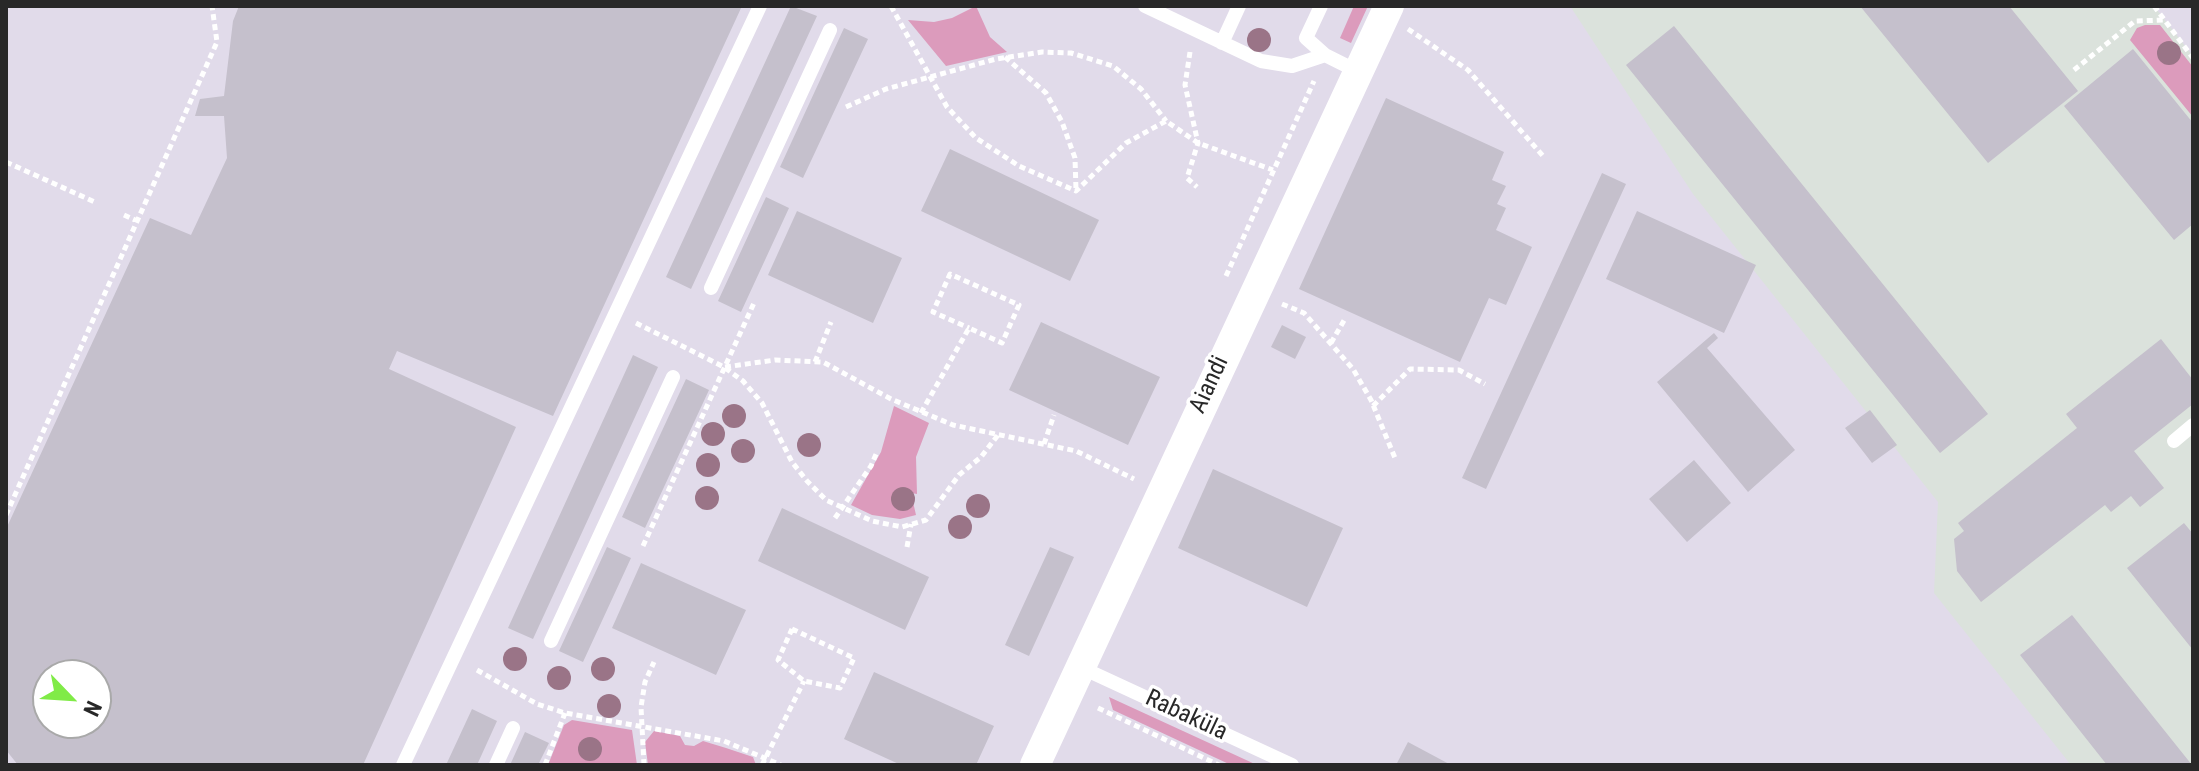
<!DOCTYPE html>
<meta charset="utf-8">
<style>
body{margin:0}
#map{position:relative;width:2199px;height:771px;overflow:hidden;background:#e1dbea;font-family:"Roboto Condensed",sans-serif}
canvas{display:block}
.frame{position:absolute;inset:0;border:8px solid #282828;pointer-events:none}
.north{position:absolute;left:32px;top:659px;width:80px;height:80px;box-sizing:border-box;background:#fff;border:2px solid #a9a9a9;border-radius:50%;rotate:115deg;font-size:22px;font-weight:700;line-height:32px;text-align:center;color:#282828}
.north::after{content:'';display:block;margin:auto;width:28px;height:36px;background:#80eb47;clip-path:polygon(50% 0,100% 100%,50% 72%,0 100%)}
</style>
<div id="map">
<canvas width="2199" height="771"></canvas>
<div class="frame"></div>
<div class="north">N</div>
</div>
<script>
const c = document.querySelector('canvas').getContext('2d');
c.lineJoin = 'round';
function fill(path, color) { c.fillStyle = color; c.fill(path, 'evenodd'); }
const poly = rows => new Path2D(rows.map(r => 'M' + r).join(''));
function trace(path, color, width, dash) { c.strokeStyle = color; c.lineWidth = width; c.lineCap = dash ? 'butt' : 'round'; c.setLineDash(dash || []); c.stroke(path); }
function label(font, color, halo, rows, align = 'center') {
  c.font = font + ' "Roboto Condensed",sans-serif'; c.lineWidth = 7; c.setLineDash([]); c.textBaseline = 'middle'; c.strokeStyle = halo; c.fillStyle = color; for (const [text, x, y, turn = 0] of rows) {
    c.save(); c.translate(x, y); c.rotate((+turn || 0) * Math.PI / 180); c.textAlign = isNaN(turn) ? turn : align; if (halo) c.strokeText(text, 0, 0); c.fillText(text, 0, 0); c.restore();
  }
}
fill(poly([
 [1570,6,2154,6,2193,56,2193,765,2071,765,1934,593,1938,502,1693,194]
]), '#dbe2dc');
fill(poly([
 [976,6,990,37,1007,52,946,66,908,20,934,22,952,18],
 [1354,6,1368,6,1351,43,1340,38],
 [2145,25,2160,25,2193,67,2193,117,2130,40,2137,28],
 [894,406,929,423,916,457,917,494,911,493,916,515,900,519,872,515,851,505,881,452],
 [1109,697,1257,765,1231,765,1113,710],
 [572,720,632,730,637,765,548,765,564,725],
 [654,731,680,736,685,745,694,746,703,741,726,748,753,757,756,765,648,765,645,742]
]), '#dc9bbc');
fill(poly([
 [239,6,742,6,553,416,397,351,389,369,516,427,363,765,18,765,6,750,6,529,150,218,191,235,227,158,224,116,195,116,200,99,224,96,233,21],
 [48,675,96,675,96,723,48,723],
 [791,6,817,16,691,289,666,277],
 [1860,6,2009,6,2078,91,1988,163],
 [1674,26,1988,414,1940,453,1626,65],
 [844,28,868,39,803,178,780,167],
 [2133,49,2193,123,2193,224,2174,240,2064,106],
 [1386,98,1504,152,1492,180,1506,186,1497,204,1506,208,1496,230,1532,247,1506,305,1489,298,1460,362,1299,289],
 [950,149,1099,220,1070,281,921,211],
 [1602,173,1626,184,1486,489,1462,478],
 [766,197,789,208,741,312,718,301],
 [797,211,902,258,873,323,768,275],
 [1637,211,1756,265,1724,333,1606,279],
 [1041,322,1160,377,1128,445,1009,390],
 [1282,325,1306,337,1295,359,1271,347],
 [1714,333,1718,338,1707,348,1795,450,1748,492,1657,382],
 [2161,339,2193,380,2193,404,2134,451,2164,488,2140,507,2131,496,2111,512,2105,505,1981,602,1957,571,1954,539,1964,531,1958,523,2077,428,2066,414],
 [633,355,658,367,533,639,508,628],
 [686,379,709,390,645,528,622,517],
 [1870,410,1897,445,1872,463,1845,428],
 [1694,460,1731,503,1687,542,1649,499],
 [1213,469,1343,528,1307,607,1178,548],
 [782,508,929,577,905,630,758,561],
 [2184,523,2193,534,2193,650,2127,568],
 [607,547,631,558,583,662,559,651],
 [1050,547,1074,557,1029,656,1005,645],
 [641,563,746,610,716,675,612,628],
 [2072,615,2192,765,2107,765,2020,655],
 [874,672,994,726,976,765,901,765,844,739],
 [472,709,497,721,477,765,446,765],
 [525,732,549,743,538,765,510,765],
 [1408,742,1451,765,1396,765]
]), '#c5c0cc');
trace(poly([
 [891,6,947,107,976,138,1019,166,1076,191,1126,143,1166,121,1198,143,1273,170],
 [2154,6,2193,58],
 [1408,29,1468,70,1543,156],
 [1190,52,1185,85,1198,143,1187,178,1197,187],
 [1005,57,1046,93,1062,122,1075,158,1076,190],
 [2074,70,2135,21,2164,20],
 [846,107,886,89,996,59,1042,52,1071,53,1113,66,1141,89,1166,121],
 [6,162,97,203],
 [124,215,135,220],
 [1226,276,1314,81],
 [1282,304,1304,313,1353,369,1371,400,1395,458],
 [636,323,724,367,743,381,762,403,792,462,807,481,826,500,872,521,902,527,926,520,959,475,981,457,998,435],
 [1331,343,1346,317],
 [815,362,831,322],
 [725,367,775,360,823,362,891,399,953,425,1076,451,1134,479],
 [1373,406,1410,369,1459,370,1485,384],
 [921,413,969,328,1002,343,1019,305,950,274,933,312,969,328],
 [1044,444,1054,415],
 [6,515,217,42,212,6],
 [835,518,871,466,877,452],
 [643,546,754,303],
 [907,547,911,524],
 [792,629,854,658,840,688,804,681,778,660,792,629],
 [477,670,537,704,565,713,724,741,781,765],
 [1098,708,1219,765],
 [545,765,565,713],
 [644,765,641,707,645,682,654,662],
 [762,765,804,681]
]), '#fff', 5, [6, 4]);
trace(poly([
 [1145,6,1261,61,1292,66,1325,55,1357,71],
 [1321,6,1306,38,1325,55],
 [1222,43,1239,6],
 [711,288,830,30],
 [2174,441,2193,425],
 [551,641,673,377],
 [1080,667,1292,765],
 [403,765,760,6],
 [496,765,513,728]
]), '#fff', 14);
trace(poly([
 [1035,765,1389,6]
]), '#fff', 30);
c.fillStyle = '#9a7487';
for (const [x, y] of [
 [1259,40],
 [2169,53],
 [734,416],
 [713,434],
 [809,445],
 [743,451],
 [708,465],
 [707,498],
 [903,499],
 [978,506],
 [960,527],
 [515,659],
 [603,669],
 [559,678],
 [609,706],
 [590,749]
]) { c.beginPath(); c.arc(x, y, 12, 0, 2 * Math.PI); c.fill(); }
label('24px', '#282828', '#fff', [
 ["Aiandi",1210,385,-65],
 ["Rabaküla",1186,716,25]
]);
</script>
